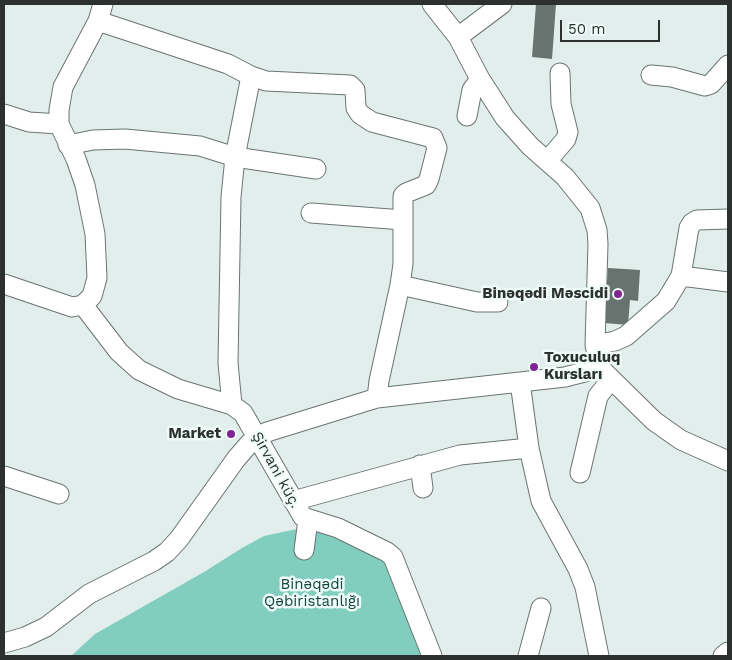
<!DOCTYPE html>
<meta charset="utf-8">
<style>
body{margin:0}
#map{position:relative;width:732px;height:660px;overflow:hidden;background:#e2eeeb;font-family:"Work Sans",sans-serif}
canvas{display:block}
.frame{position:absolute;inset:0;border:5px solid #2c3130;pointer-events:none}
.scale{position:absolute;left:560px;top:20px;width:100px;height:22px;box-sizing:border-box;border:2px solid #2c3130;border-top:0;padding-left:6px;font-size:15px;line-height:18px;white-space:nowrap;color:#2c3130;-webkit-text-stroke:4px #effbf8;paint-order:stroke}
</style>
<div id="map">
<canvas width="732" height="660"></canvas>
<div class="frame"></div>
<div class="scale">50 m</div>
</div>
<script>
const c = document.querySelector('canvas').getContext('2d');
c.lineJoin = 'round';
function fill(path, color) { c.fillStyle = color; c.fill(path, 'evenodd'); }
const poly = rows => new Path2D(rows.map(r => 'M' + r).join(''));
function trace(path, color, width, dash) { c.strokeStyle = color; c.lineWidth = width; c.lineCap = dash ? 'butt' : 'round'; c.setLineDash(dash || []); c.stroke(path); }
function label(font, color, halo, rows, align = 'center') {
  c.font = font + ' "Work Sans",sans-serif'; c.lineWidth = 5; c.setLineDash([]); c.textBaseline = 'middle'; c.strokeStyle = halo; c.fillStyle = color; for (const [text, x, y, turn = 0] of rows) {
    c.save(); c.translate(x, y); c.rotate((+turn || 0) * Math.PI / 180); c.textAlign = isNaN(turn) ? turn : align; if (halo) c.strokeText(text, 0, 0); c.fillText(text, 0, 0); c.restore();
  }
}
fill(poly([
 [297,529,316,530,384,555,425,656,71,656,95,634,204,572,242,548,264,536]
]), '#81cebe');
fill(poly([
 [536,4,556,4,552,59,532,57],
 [608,268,640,270,638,301,630,300,628,325,604,323]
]), '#68726f');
const minor = poly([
 [432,4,458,37,480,79,505,118,530,146,565,177,590,208,597,230,598,244,595,345,600,368,654,421,681,440,728,461],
 [98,21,228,64,251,76,266,81,350,85,355,90,356,108,360,114,372,122,433,138,437,148,429,179,426,185,406,193,403,196,403,264,400,285,379,381,377,398],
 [458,37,502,4],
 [651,75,672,77,705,86,711,84,728,65],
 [4,114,29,122,59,124],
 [467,116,472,90,480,79],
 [68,145,93,140,125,139,200,146,235,157,316,169],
 [548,160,566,139,568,132,561,104,560,73],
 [311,213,403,220],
 [681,276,728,282],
 [4,284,72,307,83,305,92,296,97,278,95,234,85,185,76,159,59,124,59,110,63,87,98,21,103,4],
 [400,285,477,302,498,302],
 [83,305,119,352,139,370,178,389,232,405,243,413,303,517,338,528,387,552,393,557,432,656],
 [595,345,615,341,626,336,666,301,681,276,689,228,692,223,697,220,728,219],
 [520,382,529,448,541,501,578,569,585,587,599,656],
 [232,405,228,363,231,197,235,157,251,76],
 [420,465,423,488],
 [580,473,598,396,610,381],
 [4,476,59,494],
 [293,501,460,455,529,448],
 [304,550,308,520],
 [4,643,25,637,46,627,89,594,154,561,167,552,179,539,236,459,249,444,267,432,377,398,565,377,600,368],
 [528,656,541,608],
 [723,656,728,652]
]);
trace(minor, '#6a7472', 21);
trace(minor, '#fff', 19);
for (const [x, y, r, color] of [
 [618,294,5,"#802693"],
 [534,367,5,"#802693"],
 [231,434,5,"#802693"]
]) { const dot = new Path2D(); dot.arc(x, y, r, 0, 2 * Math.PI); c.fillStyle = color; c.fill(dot); trace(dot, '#effbf8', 2); }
label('bold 15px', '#2c3130', '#effbf8', [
 ["Binəqədi Məscidi",608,294],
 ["Toxuculuq",544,358,"left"],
 ["Kursları",544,375,"left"],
 ["Market",221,434]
], 'right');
label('15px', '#2c3130', '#effbf8', [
 ["Şirvani küç.",276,470,61]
]);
label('15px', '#15473e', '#effbf8', [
 ["Binəqədi",312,585],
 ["Qəbiristanlığı",312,602]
]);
</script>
